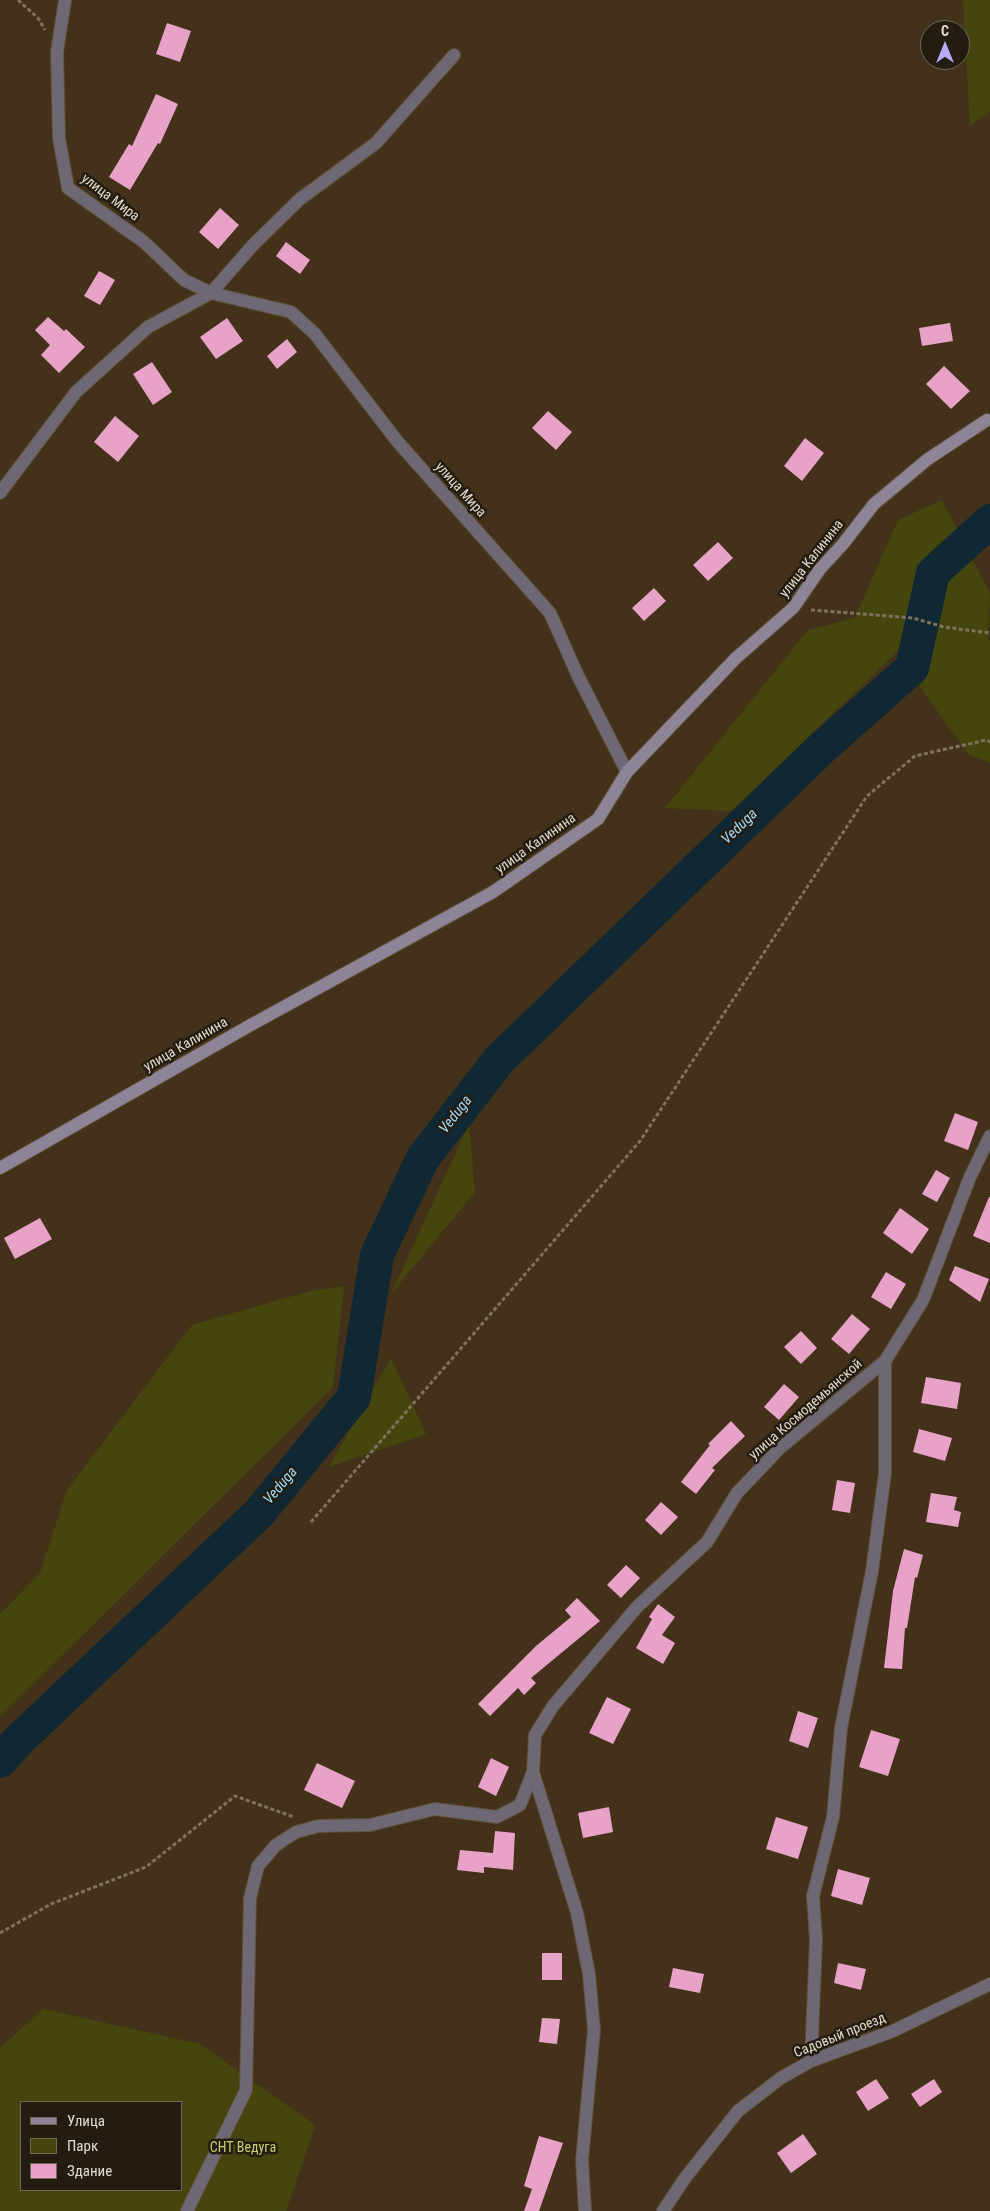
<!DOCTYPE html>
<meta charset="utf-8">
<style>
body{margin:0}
#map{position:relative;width:990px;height:2211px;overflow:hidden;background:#433219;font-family:"Roboto Condensed",sans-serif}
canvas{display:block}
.legend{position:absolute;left:20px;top:2101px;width:162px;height:90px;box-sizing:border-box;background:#231c11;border:1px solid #71685c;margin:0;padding:6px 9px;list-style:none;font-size:15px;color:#e5dbcc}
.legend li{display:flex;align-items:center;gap:10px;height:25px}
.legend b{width:25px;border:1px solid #71685c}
.north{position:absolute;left:920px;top:20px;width:50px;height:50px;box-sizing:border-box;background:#231c11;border:1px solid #71685c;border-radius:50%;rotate:0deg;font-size:14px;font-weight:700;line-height:20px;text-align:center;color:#e5dbcc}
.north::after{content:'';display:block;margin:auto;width:18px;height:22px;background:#baaaf7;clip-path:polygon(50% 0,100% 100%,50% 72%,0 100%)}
</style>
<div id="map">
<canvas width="990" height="2211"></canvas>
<ul class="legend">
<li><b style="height:6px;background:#8d8498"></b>Улица</li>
<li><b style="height:14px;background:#45460e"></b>Парк</li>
<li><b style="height:14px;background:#e8a2c8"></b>Здание</li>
</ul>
<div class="north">С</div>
</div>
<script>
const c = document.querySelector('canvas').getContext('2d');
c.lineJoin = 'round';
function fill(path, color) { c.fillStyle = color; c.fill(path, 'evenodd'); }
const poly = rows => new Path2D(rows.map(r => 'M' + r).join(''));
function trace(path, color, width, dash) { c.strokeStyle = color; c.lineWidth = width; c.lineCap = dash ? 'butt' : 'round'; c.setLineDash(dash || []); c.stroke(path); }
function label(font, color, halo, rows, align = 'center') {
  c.font = font + ' "Roboto Condensed",sans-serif'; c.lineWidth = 5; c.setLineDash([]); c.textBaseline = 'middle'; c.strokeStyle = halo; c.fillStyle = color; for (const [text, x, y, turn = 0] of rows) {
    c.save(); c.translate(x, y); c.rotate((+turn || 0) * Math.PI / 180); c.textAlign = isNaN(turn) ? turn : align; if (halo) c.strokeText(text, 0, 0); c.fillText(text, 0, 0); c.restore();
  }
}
fill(poly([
 [963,0,990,0,990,111,970,126],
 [942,500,990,594,988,640,990,641,990,763,968,754,921,688,899,650,731,811,665,808,808,630,855,618,898,520],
 [469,1124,475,1192,391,1294],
 [344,1286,333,1387,0,1717,0,1614,40,1573,67,1490,192,1325,310,1291],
 [391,1358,426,1434,329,1467],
 [43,2009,200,2044,315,2125,286,2211,0,2211,0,2048],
 [21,2102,181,2102,181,2190,21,2190]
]), '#45460e');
trace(poly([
 [0,1761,19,1740,259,1513,354,1397,377,1255,423,1158,499,1060,823,747,912,668,933,573,990,521]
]), '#0f2834', 34);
fill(poly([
 [167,23,191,31,180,62,156,54],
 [156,94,178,104,160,144,158,143,130,190,109,177,129,144,132,146],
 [220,208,239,225,218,249,199,232],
 [286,242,310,260,300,274,276,256],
 [99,271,115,280,100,305,84,296],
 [48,317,64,331,66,329,85,347,59,373,41,355,50,345,35,330],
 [227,318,243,341,216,359,200,337],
 [950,323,953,341,922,346,919,328],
 [287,339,297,352,277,369,267,356],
 [152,362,172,392,153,405,133,374],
 [944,366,970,391,951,409,926,384],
 [548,411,572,432,556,450,532,428],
 [115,416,139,436,118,462,94,442],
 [805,438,824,453,802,481,784,466],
 [718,542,733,558,708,581,693,565],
 [654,588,666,601,644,621,632,608],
 [955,1113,978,1122,968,1150,944,1141],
 [936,1170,950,1178,937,1202,922,1194],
 [989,1197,990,1197,990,1243,973,1236],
 [900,1208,929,1229,912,1254,883,1233],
 [40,1218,52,1239,15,1259,4,1238],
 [955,1266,989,1279,980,1302,949,1280],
 [886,1272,906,1284,891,1309,871,1297],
 [852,1314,870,1329,849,1354,831,1339],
 [801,1331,817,1348,801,1364,784,1347],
 [926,1377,961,1383,957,1409,921,1403],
 [784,1384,799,1397,779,1420,764,1407],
 [731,1421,745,1436,712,1468,715,1470,696,1494,681,1482,710,1445,708,1444],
 [919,1429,952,1438,945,1461,913,1452],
 [837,1480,855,1483,850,1513,832,1510],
 [931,1493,957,1497,954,1510,961,1512,958,1527,926,1522],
 [661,1502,678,1517,661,1535,645,1520],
 [904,1549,923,1555,917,1578,915,1577,907,1628,905,1628,902,1669,884,1668,893,1591],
 [626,1565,640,1578,621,1598,607,1585],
 [577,1598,600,1621,531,1678,536,1683,524,1695,518,1688,490,1716,478,1704,536,1646,571,1617,565,1610],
 [658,1604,675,1617,662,1635,675,1643,663,1664,636,1648,652,1619,649,1617],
 [607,1697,631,1709,613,1744,589,1733],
 [798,1711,818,1718,808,1748,789,1741],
 [871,1730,900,1739,888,1776,859,1767],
 [491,1758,509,1767,496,1796,478,1787],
 [317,1763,355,1781,342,1808,304,1790],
 [609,1807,613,1832,583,1838,578,1813],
 [776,1817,808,1827,798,1859,766,1849],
 [495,1831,515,1833,513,1870,484,1867,484,1873,457,1870,460,1850,493,1853],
 [838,1869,870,1878,862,1905,831,1896],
 [542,1953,562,1953,562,1980,542,1980],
 [838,1963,866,1969,861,1990,834,1983],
 [673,1968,704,1974,700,1993,669,1987],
 [542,2018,560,2019,557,2044,539,2042],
 [876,2079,889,2098,868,2111,856,2092],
 [934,2079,942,2092,920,2107,911,2094],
 [803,2134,817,2154,791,2173,777,2153],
 [539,2136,563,2143,539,2211,524,2211,532,2189,524,2186]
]), '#e8a2c8');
const street = poly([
 [65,0,57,52,59,138,68,188,144,242,184,280,211,293,253,245,300,199,376,143,454,55],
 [0,493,76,392,148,327,211,293,291,312,315,334,397,441,550,613,578,676,627,772],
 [811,2061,816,1940,813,1896,833,1817,841,1728,872,1571,885,1473,885,1361],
 [187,2211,246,2090,250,1898,258,1866,276,1845,296,1832,319,1826,370,1825,435,1809,497,1817,520,1805,533,1772],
 [585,2211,582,2160,594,2030,589,1974,577,1913,533,1772,535,1735,553,1706,637,1607,707,1542,737,1493,780,1448,885,1361,923,1300,970,1177,990,1136],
 [663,2211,685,2178,738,2111,781,2078,811,2061,893,2031,990,1984]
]);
const secondary = poly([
 [0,1168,249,1026,493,892,598,819,627,772,736,658,793,608,820,569,843,544,874,504,928,459,987,420]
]);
trace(street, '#605039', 14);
trace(secondary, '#605039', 14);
trace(poly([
 [18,0,38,18,45,30],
 [811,610,913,618,944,627,990,633],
 [311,1522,640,1141,867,796,915,756,986,740,990,742],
 [0,1933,51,1904,146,1867,235,1796,294,1817]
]), '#81725d', 3, [4, 2.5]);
trace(street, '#6e6875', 12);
trace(secondary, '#8d8498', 12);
label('14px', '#e5dbcc', '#231c11', [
 ["улица Мира",110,198,37],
 ["улица Мира",460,490,48],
 ["улица Калинина",812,559,-52],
 ["улица Калинина",536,844,-35],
 ["улица Калинина",186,1045,-30],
 ["улица Космодемьянской",806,1410,-41],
 ["Садовый проезд",840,2036,-22]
]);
label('14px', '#cdcf6a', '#231c11', [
 ["СНТ Ведуга",243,2148]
]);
label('italic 15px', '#9ed9f9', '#231c11', [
 ["Veduga",740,827,-44],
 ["Veduga",456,1115,-52],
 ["Veduga",281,1486,-50]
]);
</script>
